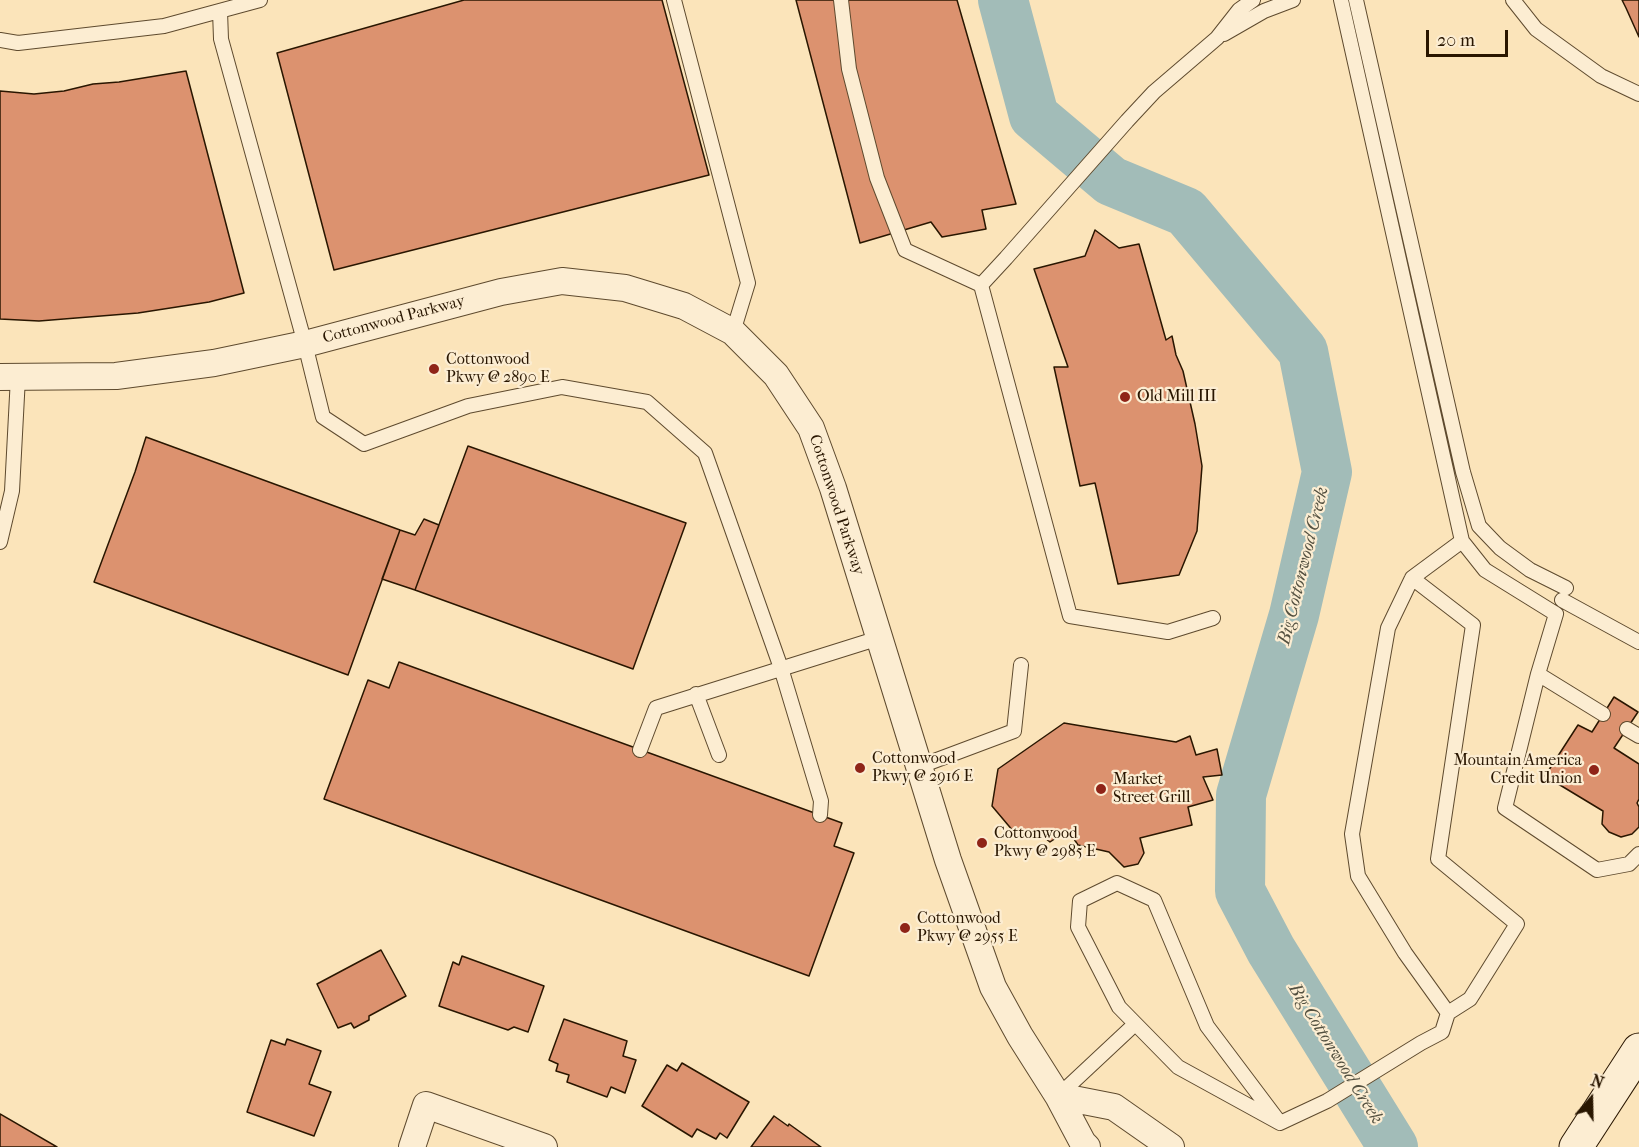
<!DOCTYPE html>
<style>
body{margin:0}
#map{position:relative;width:1639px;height:1147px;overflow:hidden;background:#fbe4ba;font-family:"IM FELL French Canon",serif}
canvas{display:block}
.north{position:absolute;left:1561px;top:1069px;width:60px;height:60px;-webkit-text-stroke:4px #fcedd2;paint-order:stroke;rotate:20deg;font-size:16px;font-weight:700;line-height:24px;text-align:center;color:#291600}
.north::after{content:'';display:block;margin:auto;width:21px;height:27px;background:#291600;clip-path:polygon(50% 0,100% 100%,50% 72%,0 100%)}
.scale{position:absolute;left:1426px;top:30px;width:82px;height:27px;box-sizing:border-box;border:3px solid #291600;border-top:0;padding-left:8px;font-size:18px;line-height:21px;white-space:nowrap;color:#291600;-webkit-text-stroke:4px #fcedd2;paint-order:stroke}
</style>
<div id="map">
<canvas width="1639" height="1147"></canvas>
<div class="north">N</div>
<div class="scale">20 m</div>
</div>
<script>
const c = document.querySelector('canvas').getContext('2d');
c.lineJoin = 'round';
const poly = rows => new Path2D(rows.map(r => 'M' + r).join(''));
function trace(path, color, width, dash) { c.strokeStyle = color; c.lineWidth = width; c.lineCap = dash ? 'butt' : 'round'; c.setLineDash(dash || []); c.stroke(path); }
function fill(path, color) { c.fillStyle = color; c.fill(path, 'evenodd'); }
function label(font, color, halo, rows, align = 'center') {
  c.font = font + ' "IM FELL French Canon",serif'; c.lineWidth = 4.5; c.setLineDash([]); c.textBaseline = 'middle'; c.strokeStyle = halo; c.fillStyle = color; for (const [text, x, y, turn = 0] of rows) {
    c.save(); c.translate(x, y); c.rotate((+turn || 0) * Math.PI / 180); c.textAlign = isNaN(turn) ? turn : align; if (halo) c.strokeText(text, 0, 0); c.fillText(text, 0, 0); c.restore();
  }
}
trace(poly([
 [1003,0,1034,116,1111,181,1186,212,1303,351,1327,472,1294,615,1241,795,1240,891,1271,950,1393,1147]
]), '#a2bcb8', 50);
const building = poly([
 [464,0,662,0,709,175,334,270,277,53,464,0],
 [796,0,957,0,1016,204,982,210,986,229,942,237,931,222,860,243,796,0],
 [1622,0,1639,0,1639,37,1626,8,1622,0],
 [186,71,244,293,209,302,138,313,39,321,0,319,0,91,34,94,64,91,93,84,119,82,186,71],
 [1095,230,1119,248,1139,244,1166,340,1172,336,1176,355,1183,371,1195,424,1202,466,1197,531,1179,575,1118,584,1095,483,1080,486,1054,367,1068,367,1034,269,1085,256,1095,230],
 [146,437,400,530,348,675,94,582,135,472,146,437],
 [468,446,686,523,633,669,415,590,468,446],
 [424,519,439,525,415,590,382,579,400,530,415,535,424,519],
 [399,662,842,823,834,846,854,853,809,976,324,799,368,680,389,688,399,662],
 [1614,697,1638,712,1614,748,1639,764,1639,799,1637,803,1639,807,1639,827,1632,834,1621,837,1609,832,1602,824,1603,811,1545,776,1578,725,1592,732,1614,697],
 [1064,723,1176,742,1190,736,1196,755,1217,749,1222,775,1203,777,1213,800,1188,807,1192,825,1140,838,1144,853,1138,864,1124,867,1109,852,1078,845,1068,830,1050,842,1040,834,1029,832,1019,838,992,806,998,769,1064,723],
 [381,950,406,996,369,1016,369,1020,354,1028,351,1023,338,1028,317,984,381,950],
 [462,956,544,986,528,1032,514,1027,508,1030,439,1006,453,962,459,965,462,956],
 [564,1019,627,1041,623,1056,636,1060,625,1093,611,1087,607,1097,567,1082,569,1075,556,1071,558,1064,549,1060,564,1019],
 [287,1039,321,1051,309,1084,331,1092,314,1136,247,1112,271,1040,285,1045,287,1039],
 [682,1063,749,1102,727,1138,720,1133,716,1139,697,1129,692,1137,642,1106,667,1065,677,1071,682,1063],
 [0,1114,57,1147,0,1147,0,1114],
 [774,1116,788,1126,789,1124,821,1147,751,1147,774,1116]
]);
fill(building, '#dc926f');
trace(building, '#291600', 1.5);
const lane = poly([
 [674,0,748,283,733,332],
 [841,0,849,69,877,178,905,250,981,285,1070,616,1168,632,1213,618],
 [1341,0,1462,541,1485,570,1556,614,1538,674,1505,808,1597,870,1629,864,1639,854],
 [1356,0,1463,472,1479,526,1500,548,1530,570,1566,588],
 [1513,0,1536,29,1601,76,1639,94],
 [220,11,221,39,305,344,323,417,364,444,468,406,562,387,647,402,705,453,781,668,821,801,820,815],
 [1224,34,1264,11,1293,0],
 [0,40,18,43,164,26,260,0],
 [981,285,1006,258,1127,121,1154,92,1217,38,1239,10,1253,0],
 [0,542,12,491,18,377],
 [1412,578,1473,625,1438,859,1517,924,1470,999,1448,1013,1405,953,1358,876,1352,834,1388,628,1412,578,1462,541],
 [1562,600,1639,642],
 [1538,674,1603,714],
 [696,694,719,755],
 [1627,729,1639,736],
 [640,750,656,708,879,638],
 [918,767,1014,731,1021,665],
 [1058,1096,1135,1024],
 [1280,1123,1178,1067,1119,1007,1078,927,1080,901,1117,883,1154,900,1207,1026,1280,1123,1327,1101,1421,1043,1442,1032,1448,1013]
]);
const street = poly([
 [0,377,116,376,214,363,305,344,501,292,562,281,625,288,684,306,733,332,776,375,811,428,833,488,948,860,993,987,1020,1036,1058,1096,1083,1143,1087,1147],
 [1058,1096,1114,1107,1171,1147],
 [412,1147,426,1105,544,1147]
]);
const secondary = poly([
 [1576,1147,1639,1050]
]);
trace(lane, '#5e4a2e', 16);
trace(street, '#5e4a2e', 28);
trace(secondary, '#291600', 35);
trace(lane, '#fcedd2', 14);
trace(street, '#fcedd2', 26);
trace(secondary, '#fcedd2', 33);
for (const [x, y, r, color] of [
 [434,369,6,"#8f2418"],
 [1125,397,6,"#8f2418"],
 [860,768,6,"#8f2418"],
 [1594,770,6,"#8f2418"],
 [1101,789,6,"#8f2418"],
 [982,843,6,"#8f2418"],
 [905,928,6,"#8f2418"]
]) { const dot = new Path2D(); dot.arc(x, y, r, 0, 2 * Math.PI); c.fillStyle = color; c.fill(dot); trace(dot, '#fcedd2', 2); }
label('16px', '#291600', '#fcedd2', [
 ["Cottonwood Parkway",394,320,-15],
 ["Cottonwood Parkway",836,505,72]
]);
label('16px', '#291600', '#fcedd2', [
 ["Cottonwood",446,360],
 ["Pkwy @ 2890 E",446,378],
 ["Old Mill III",1137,397],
 ["Cottonwood",872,759],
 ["Pkwy @ 2916 E",872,777],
 ["Mountain America",1582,761,"right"],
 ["Credit Union",1582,779,"right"],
 ["Market",1113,780],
 ["Street Grill",1113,798],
 ["Cottonwood",994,834],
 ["Pkwy @ 2985 E",994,852],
 ["Cottonwood",917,919],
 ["Pkwy @ 2955 E",917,937]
], 'left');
label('italic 18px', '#535040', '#fcedd2', [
 ["Big Cottonwood Creek",1304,566,-76],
 ["Big Cottonwood Creek",1335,1054,58]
]);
</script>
